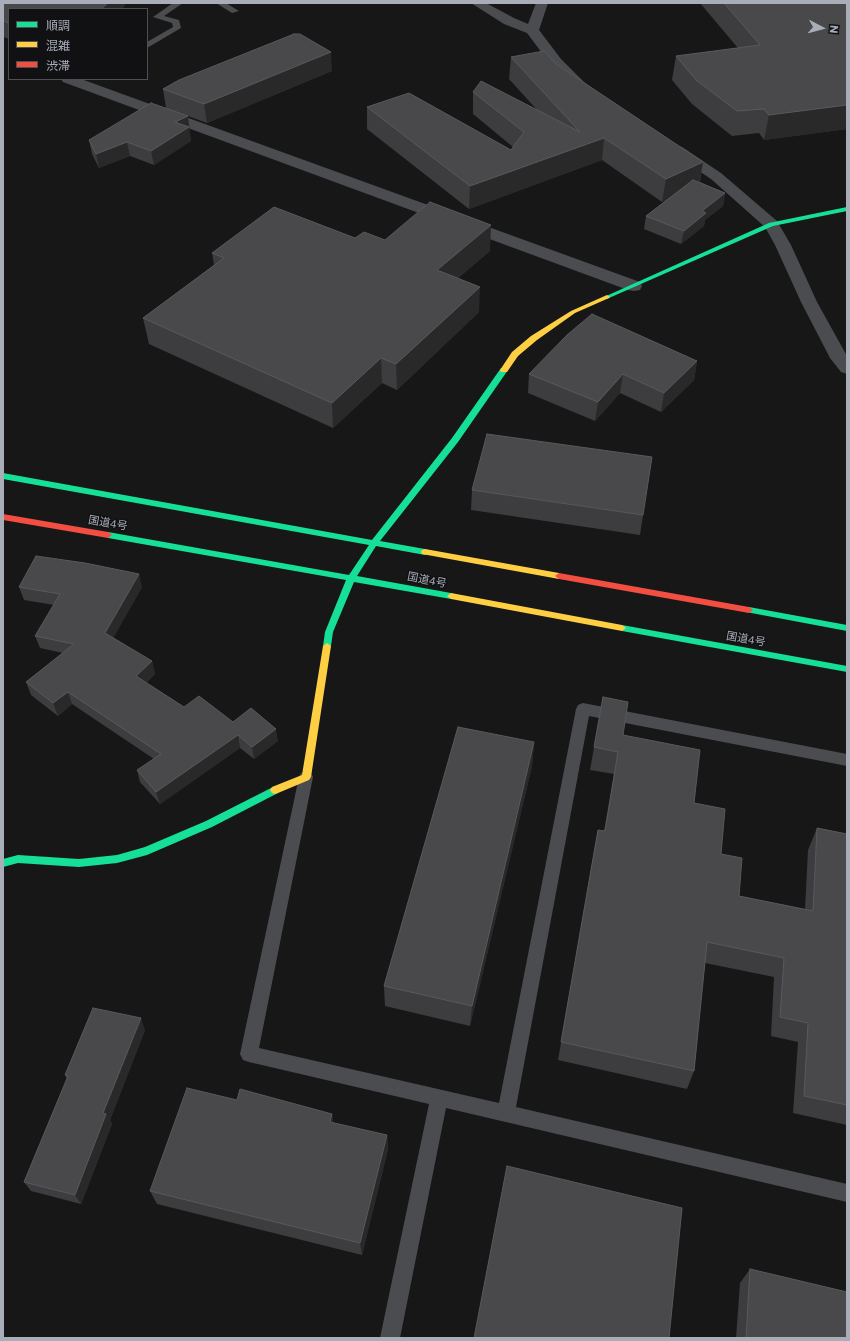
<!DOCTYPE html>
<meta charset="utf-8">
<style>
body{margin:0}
#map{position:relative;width:850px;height:1341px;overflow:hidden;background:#171717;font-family:Commissioner,"Noto Sans JP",sans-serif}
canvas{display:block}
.frame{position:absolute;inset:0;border:4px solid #a8adb8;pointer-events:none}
.legend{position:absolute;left:8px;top:8px;width:140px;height:72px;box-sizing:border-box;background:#111113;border:1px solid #4d4f55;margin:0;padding:5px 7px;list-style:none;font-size:12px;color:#a8adb8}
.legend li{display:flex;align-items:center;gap:8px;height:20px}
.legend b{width:20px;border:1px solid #4d4f55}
.north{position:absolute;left:802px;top:8px;width:40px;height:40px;-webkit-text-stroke:3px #111113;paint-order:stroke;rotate:96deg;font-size:11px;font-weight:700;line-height:16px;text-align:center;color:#a8adb8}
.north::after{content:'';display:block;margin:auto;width:14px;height:18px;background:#a8adb8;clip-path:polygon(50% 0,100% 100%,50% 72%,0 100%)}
</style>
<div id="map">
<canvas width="850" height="1341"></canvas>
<div class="frame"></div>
<ul class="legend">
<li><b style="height:5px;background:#16e098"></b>順調</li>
<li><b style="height:5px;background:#ffcf43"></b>混雑</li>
<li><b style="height:5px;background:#f24e42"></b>渋滞</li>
</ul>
<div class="north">N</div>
</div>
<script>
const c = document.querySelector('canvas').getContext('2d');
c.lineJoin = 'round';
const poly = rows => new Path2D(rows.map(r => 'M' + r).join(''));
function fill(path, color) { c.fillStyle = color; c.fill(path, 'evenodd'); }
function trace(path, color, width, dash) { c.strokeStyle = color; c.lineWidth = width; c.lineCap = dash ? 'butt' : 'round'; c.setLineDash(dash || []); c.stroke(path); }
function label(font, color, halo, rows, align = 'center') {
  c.font = font + ' Commissioner,"Noto Sans JP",sans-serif'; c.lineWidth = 3; c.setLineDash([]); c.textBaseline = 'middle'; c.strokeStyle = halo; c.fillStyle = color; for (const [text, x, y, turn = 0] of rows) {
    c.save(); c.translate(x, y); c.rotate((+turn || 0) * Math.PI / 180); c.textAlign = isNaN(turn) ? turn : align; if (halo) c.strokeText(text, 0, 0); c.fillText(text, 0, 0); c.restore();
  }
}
fill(poly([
 [173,3,183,3,164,16,179,20,181,28,147,48,147,42,173,27,172,23,153,17,173,3],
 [216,3,226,3,239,11,232,13,216,3],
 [583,703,847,754,847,766,589,716,516,1107,847,1184,847,1202,446,1108,400,1338,380,1338,429,1104,249,1062,243,1060,240,1054,299,777,301,773,306,771,311,773,313,777,259,1048,499,1103,576,709,578,705,583,703]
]), '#4b4c50');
fill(poly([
 [471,3,486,3,514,18,528,24,536,3,548,3,539,30,561,59,585,83,587,86,585,89,575,89,551,65,527,33,504,24,471,3],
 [61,79,81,79,640,282,642,286,640,290,634,291,628,290,63,82,61,79],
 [677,146,682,147,721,173,777,221,791,245,817,302,847,356,847,374,841,372,830,358,801,302,775,245,765,227,711,179,672,153,670,150,672,147,677,146]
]), '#4b4c50');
fill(poly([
 [847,207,847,211,773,226,609,298,607,299,604,297,769,223,847,207],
 [501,368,507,368,508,370,458,442,380,541,425,549,428,550,429,552,428,554,425,555,376,546,357,576,451,593,454,594,455,596,454,598,451,599,354,582,333,632,331,646,327,649,323,646,325,632,346,580,108,538,104,535,108,532,349,575,369,545,3,479,3,473,372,540,452,438,501,368],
 [749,607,847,625,847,631,746,612,745,610,746,608,749,607],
 [622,625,847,666,847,672,622,631,618,628,622,625],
 [275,786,278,787,280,790,278,793,212,827,147,855,117,863,79,867,18,863,3,867,3,859,18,855,79,859,117,855,145,847,206,821,275,786]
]), '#16e098');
fill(poly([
 [607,295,610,297,609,298,575,313,537,340,518,356,507,372,501,372,500,370,512,352,531,336,571,311,607,295],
 [425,549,559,573,563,576,559,579,422,554,421,552,422,550,425,549],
 [451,593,622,625,626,628,622,631,451,599,447,596,451,593],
 [327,643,331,646,311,777,309,780,278,793,275,794,272,793,270,790,272,787,302,775,323,646,327,643]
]), '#ffcf43');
fill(poly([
 [3,514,108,532,112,535,108,538,3,520,3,514],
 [559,573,749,607,753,610,749,613,559,579,555,576,559,573]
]), '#f24e42');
fill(poly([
 [3,3,9,9,9,39,3,37],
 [700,3,847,3,847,129,764,140,759,133,732,136,692,104,672,80,676,56,738,48],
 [511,57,556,64,703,162,700,182,725,193,723,206,705,220,704,226,681,244,644,229,646,216,668,199,662,202,602,160,469,209,367,129,367,107,511,150,513,147,473,114,473,92,538,111,509,79],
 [332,71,207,123,166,108,163,89],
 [190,130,189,131,191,141,154,165,130,156,99,168,92,154,89,140],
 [355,238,385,240,490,251,458,278,479,312,397,390,382,383,333,428,149,344,143,318,214,265,212,253],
 [697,361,694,380,661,412,620,393,595,421,528,393,529,374],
 [472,490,643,515,640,535,471,510],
 [19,587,142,587,113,638,152,661,155,674,146,683,184,707,233,722,278,741,254,759,240,748,160,804,140,782,137,770,154,759,72,704,58,716,31,695,26,682,63,653,40,648,35,636,54,605,24,600],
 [603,697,623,735,694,803,721,854,739,896,805,909,808,850,817,828,847,834,847,1125,793,1113,798,1042,771,1036,774,977,705,963,694,1071,687,1089,558,1060,594,851,598,830,604,831,614,774,590,770],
 [534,742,532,766,470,1026,385,1006,384,986],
 [145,1030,110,1120,112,1124,81,1204,31,1191,24,1182,67,1079,65,1075],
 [237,1100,332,1114,333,1123,387,1135,388,1149,362,1255,157,1204,150,1191],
 [750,1269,847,1338,736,1338,740,1283]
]), '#3d3d3f');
fill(poly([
 [108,3,127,3,122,9,101,9],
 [331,52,332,71,207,123,204,104],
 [847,105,847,129,764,140,769,115],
 [188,116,191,141,154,165,151,151,175,122],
 [604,138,602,160,469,209,470,186],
 [127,142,130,156,99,168,96,154],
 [703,162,699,184,662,202,666,179],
 [725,193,723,206,705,220,704,226,681,244,684,231,702,211],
 [491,225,490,251,437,295,437,270],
 [480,287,479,312,397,390,396,364],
 [381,358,382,383,333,428,332,403],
 [697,361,694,380,661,412,664,393],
 [623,374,620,393,595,421,598,402],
 [139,574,142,587,109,646,105,633],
 [152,661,155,674,140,689,136,676],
 [68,692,72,704,58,716,53,703],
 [276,729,278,741,254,759,252,747],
 [238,735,240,748,160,804,156,792],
 [534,742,532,766,470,1026,472,1006],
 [141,1018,145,1030,110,1120,112,1124,81,1204,75,1195,103,1113],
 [332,1114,334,1128,330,1122],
 [387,1135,388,1149,362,1255,360,1243]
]), '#29292a');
const building = poly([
 [3,3,108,3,101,9,9,9,9,23,3,21,3,3],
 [724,3,847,3,847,105,769,115,764,109,737,111,696,80,676,56,760,45,724,3],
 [294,34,300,34,331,52,204,104,163,89,179,80,294,34],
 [544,51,556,64,703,162,666,179,604,138,470,186,367,107,409,93,511,150,524,132,473,92,481,81,580,132,511,57,544,51],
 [151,103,188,116,175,122,189,127,151,151,127,142,96,154,89,140,151,103],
 [693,180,725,193,702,211,706,213,684,231,646,216,693,180],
 [430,202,491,225,437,270,480,287,396,364,381,358,332,403,143,318,224,258,212,253,274,207,355,238,364,232,385,240,430,202],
 [592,314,697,361,664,393,623,374,598,402,529,374,567,335,592,314],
 [487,434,652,457,643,515,472,490,487,434],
 [36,556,85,563,139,574,105,633,152,661,136,676,184,707,199,696,233,722,251,708,276,729,252,747,238,735,156,792,137,770,161,754,68,692,53,703,26,682,74,644,35,636,60,594,19,587,36,556],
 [603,697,628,702,623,735,700,750,694,803,725,809,721,854,742,858,739,896,813,911,817,828,847,834,847,1105,804,1096,808,1023,780,1017,784,958,707,942,694,1071,561,1042,598,830,605,831,618,752,594,747,603,697],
 [458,727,534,742,472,1006,384,986,458,727],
 [93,1008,141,1018,103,1113,106,1114,75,1195,24,1182,68,1076,65,1075,93,1008],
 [187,1088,237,1100,240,1089,332,1114,330,1122,387,1135,360,1243,150,1191,187,1088],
 [507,1166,682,1208,669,1338,474,1338,507,1166],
 [750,1269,847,1292,847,1338,746,1338,750,1269]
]);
fill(building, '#49494c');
trace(building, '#58595d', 1);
label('11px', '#a8adb8', '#111113', [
 ["国道4号",108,523,10],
 ["国道4号",427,580,11],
 ["国道4号",746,639,10]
]);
</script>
